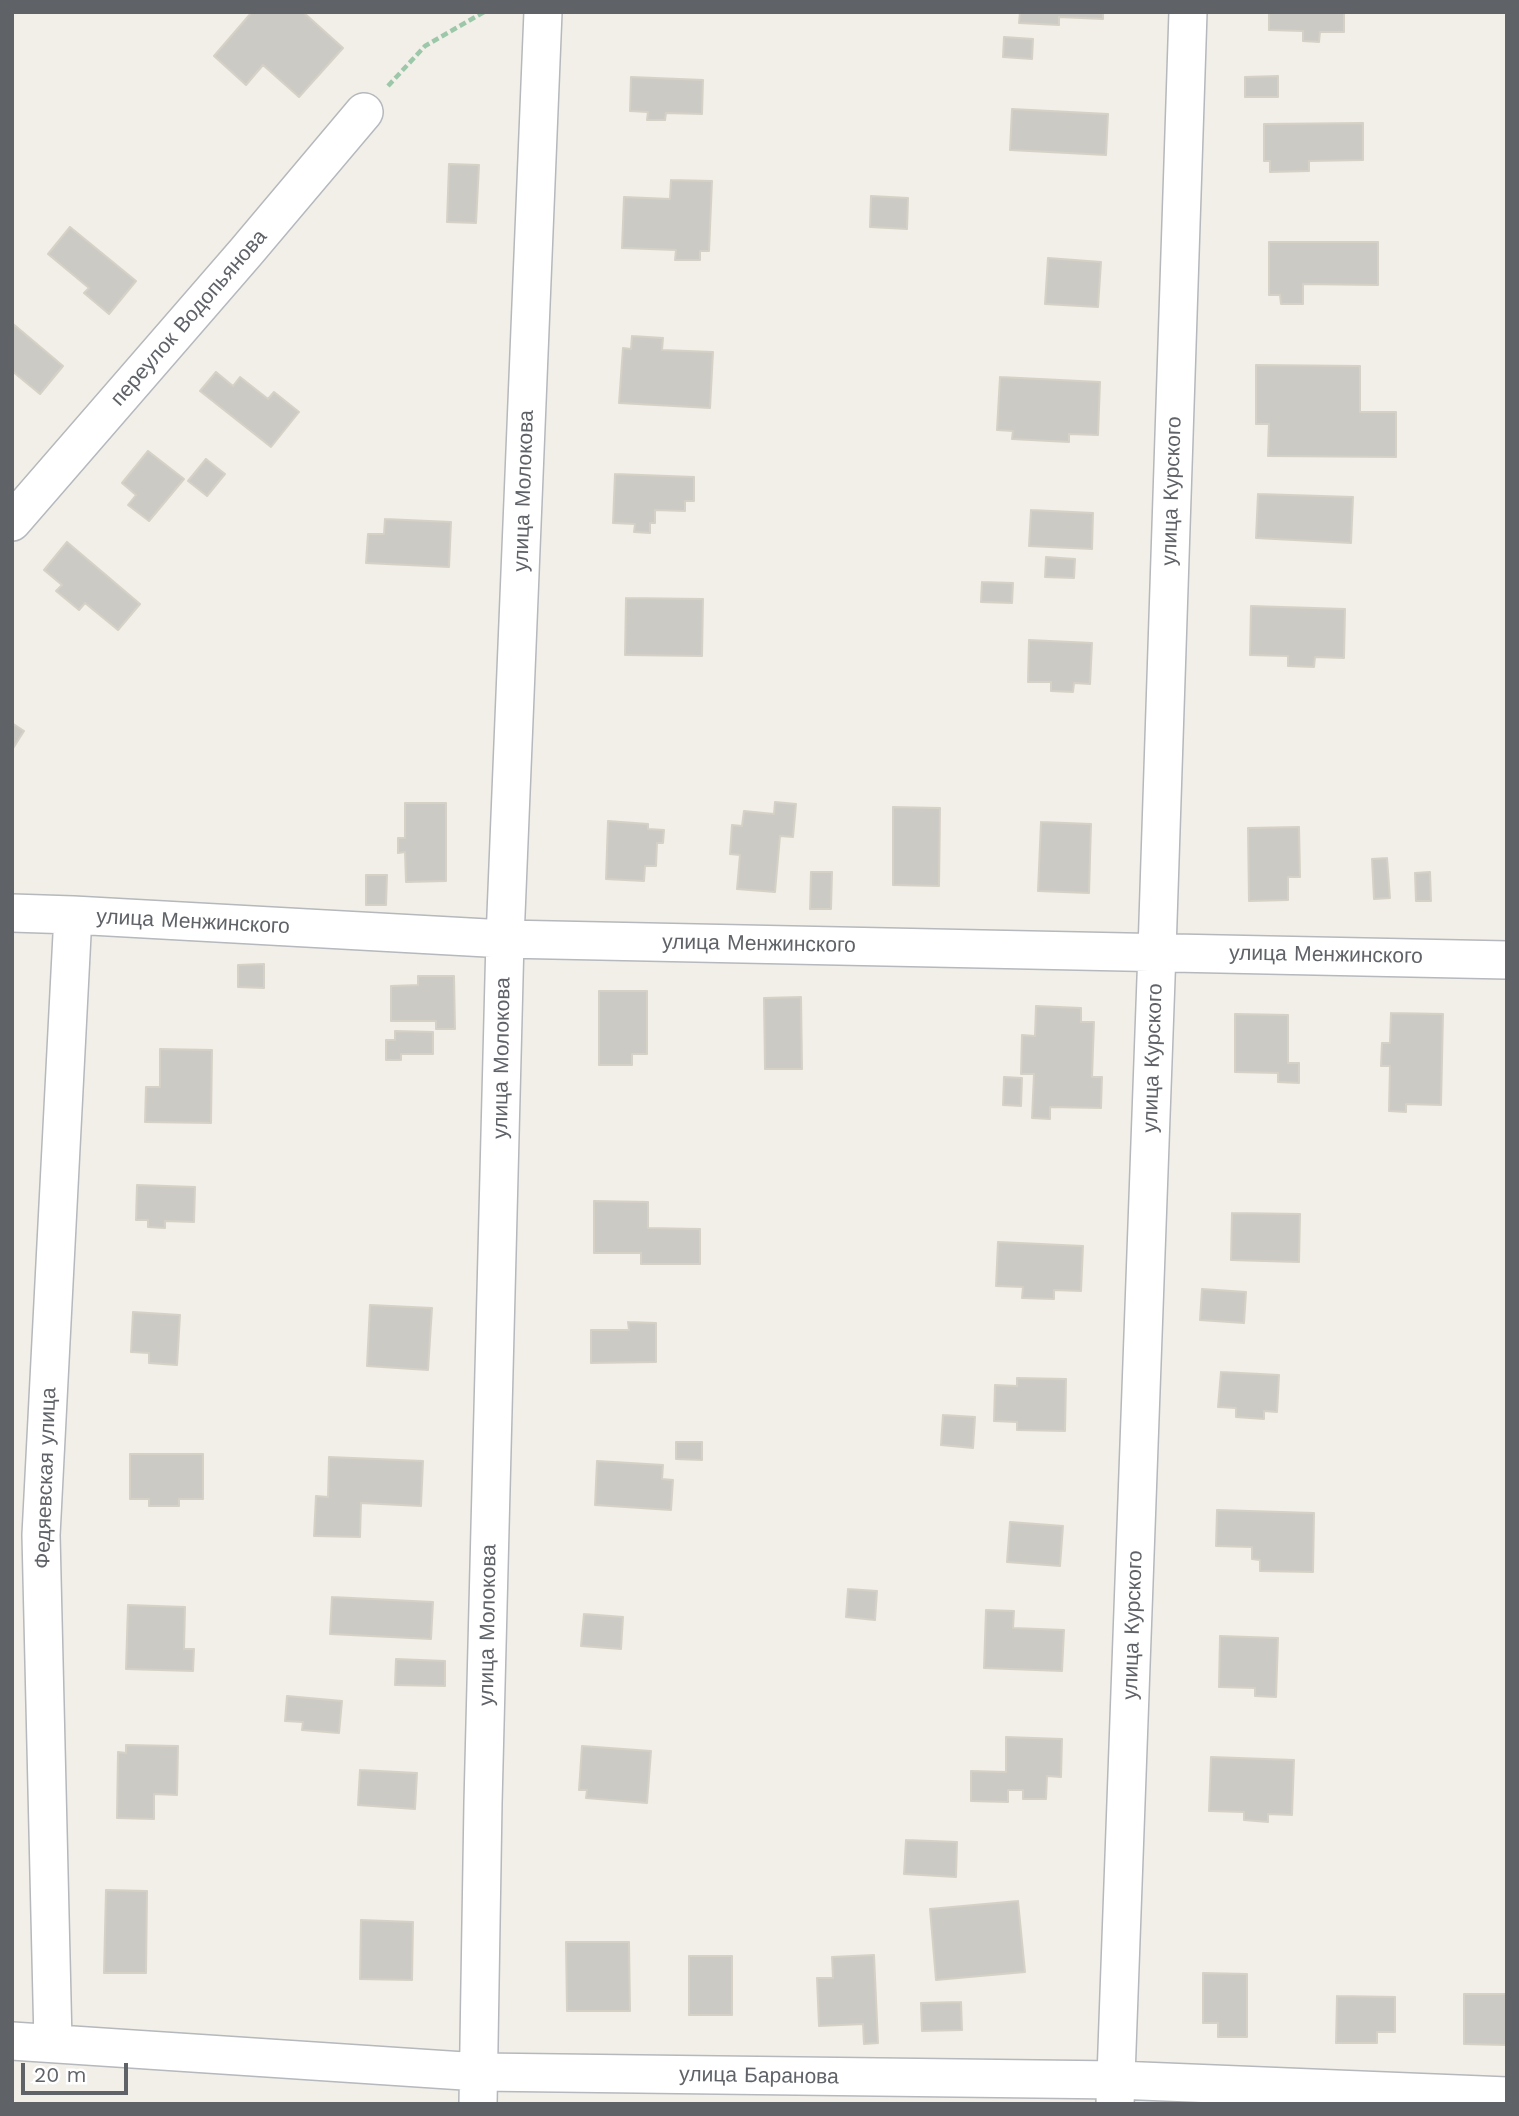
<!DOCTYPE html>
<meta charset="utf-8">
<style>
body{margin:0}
#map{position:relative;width:1519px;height:2116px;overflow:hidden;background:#f1efe8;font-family:"Work Sans",sans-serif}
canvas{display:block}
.frame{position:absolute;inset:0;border:14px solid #5f6368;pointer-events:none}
.scale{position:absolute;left:21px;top:2063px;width:107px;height:32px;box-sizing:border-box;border:4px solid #5f6368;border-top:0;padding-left:9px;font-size:21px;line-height:24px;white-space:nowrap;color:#5f6368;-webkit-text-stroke:5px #fff;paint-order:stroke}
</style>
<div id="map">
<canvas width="1519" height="2116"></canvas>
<div class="frame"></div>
<div class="scale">20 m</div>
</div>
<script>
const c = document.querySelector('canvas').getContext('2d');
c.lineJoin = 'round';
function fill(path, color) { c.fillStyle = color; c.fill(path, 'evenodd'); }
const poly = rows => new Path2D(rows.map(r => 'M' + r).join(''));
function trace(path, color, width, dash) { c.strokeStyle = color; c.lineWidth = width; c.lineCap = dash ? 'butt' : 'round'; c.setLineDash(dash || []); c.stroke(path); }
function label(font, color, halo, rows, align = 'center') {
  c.font = font + ' "Work Sans",sans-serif'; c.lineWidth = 5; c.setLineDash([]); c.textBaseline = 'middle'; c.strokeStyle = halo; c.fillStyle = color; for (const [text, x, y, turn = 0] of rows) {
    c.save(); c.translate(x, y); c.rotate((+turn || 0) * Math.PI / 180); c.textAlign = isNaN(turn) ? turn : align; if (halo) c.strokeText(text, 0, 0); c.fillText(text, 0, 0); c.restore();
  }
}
const building = poly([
 [303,12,343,48,299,97,263,65,246,85,214,56,252,12,303,12],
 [1020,12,1103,12,1103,19,1059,17,1059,25,1019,23,1020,12],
 [1269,12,1344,12,1344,32,1320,32,1319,42,1303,41,1303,31,1269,30,1269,12],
 [1004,37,1033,39,1032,59,1003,57,1004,37],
 [1278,76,1278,97,1245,97,1245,77,1278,76],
 [631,77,703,80,702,114,666,113,665,120,647,120,648,112,630,111,631,77],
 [1012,109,1108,114,1106,155,1010,150,1012,109],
 [1363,123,1363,160,1309,161,1309,171,1270,172,1270,161,1264,161,1264,124,1363,123],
 [449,164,479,165,476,223,447,222,449,164],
 [671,180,712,181,709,251,700,251,700,260,675,260,676,250,622,248,624,197,670,199,671,180],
 [871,196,908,198,907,229,870,227,871,196],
 [70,227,136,281,109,314,84,293,89,288,48,254,70,227],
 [1269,242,1378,242,1378,285,1303,284,1303,304,1281,304,1280,295,1269,295,1269,242],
 [1048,258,1101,262,1098,307,1045,304,1048,258],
 [12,323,63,366,40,394,12,371,12,323],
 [632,336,663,338,662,350,713,352,710,408,619,403,623,348,631,349,632,336],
 [1256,365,1360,366,1360,412,1396,412,1396,457,1268,456,1269,424,1256,424,1256,365],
 [216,372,233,386,240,377,268,399,274,392,299,412,271,447,200,391,216,372],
 [1000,377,1100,382,1098,435,1069,434,1069,442,1012,439,1013,431,997,430,1000,377],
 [148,451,184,479,149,521,128,505,136,495,122,483,148,451],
 [206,459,225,474,207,496,188,481,206,459],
 [615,474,694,477,694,501,685,501,685,511,655,510,655,523,650,523,650,533,634,532,635,524,613,523,615,474],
 [1258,494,1353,497,1351,543,1256,538,1258,494],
 [1031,510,1093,513,1092,549,1029,546,1031,510],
 [385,519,451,522,449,567,366,563,368,534,384,534,385,519],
 [67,542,140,604,118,630,85,603,79,610,56,591,62,585,44,570,67,542],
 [1046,557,1075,559,1074,578,1045,577,1046,557],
 [982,582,1013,583,1012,603,981,602,982,582],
 [626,598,703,599,702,656,625,655,626,598],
 [1251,606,1345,609,1344,658,1315,657,1314,667,1288,666,1288,656,1250,655,1251,606],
 [1029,640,1092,643,1090,684,1074,683,1073,692,1051,691,1051,682,1028,682,1029,640],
 [12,723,24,731,12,750,12,723],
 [775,802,796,804,793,837,780,836,775,892,737,889,740,855,730,854,732,825,742,826,744,811,774,814,775,802],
 [405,803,446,803,446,881,406,882,405,852,398,853,398,838,405,838,405,803],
 [893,807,940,808,939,886,893,885,893,807],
 [608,821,648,824,648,829,664,830,663,843,657,843,656,866,645,866,644,881,606,879,608,821],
 [1041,822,1091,824,1089,893,1038,891,1041,822],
 [1299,827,1300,877,1288,877,1288,900,1249,901,1248,828,1299,827],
 [1387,858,1390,898,1374,899,1372,859,1387,858],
 [811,872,832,872,831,909,810,909,811,872],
 [1430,872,1431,901,1416,901,1415,873,1430,872],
 [366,875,387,875,386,905,366,905,366,875],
 [264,964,264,988,238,987,238,965,264,964],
 [418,976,454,976,455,1029,436,1029,436,1021,391,1021,391,986,418,985,418,976],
 [599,991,647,991,647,1054,632,1054,632,1065,599,1065,599,991],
 [801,997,802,1069,765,1069,764,998,801,997],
 [1036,1006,1081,1008,1081,1022,1094,1022,1092,1077,1102,1077,1101,1108,1050,1107,1050,1119,1032,1118,1034,1074,1021,1074,1022,1035,1035,1036,1036,1006],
 [1391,1013,1443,1014,1441,1105,1406,1104,1406,1112,1389,1111,1390,1066,1381,1066,1382,1043,1390,1043,1391,1013],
 [1235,1014,1288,1015,1288,1063,1299,1063,1299,1083,1278,1082,1278,1073,1235,1072,1235,1014],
 [395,1031,433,1032,433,1054,401,1054,401,1060,386,1060,386,1040,395,1040,395,1031],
 [160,1049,212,1050,211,1123,145,1122,146,1087,160,1087,160,1049],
 [1004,1077,1022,1078,1021,1106,1003,1105,1004,1077],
 [137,1185,195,1187,194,1222,165,1221,165,1228,148,1227,148,1220,136,1220,137,1185],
 [594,1201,648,1202,648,1228,700,1229,700,1264,641,1264,641,1253,594,1253,594,1201],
 [1232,1213,1300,1214,1299,1262,1231,1260,1232,1213],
 [998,1242,1083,1246,1081,1291,1054,1290,1054,1299,1022,1298,1023,1287,996,1286,998,1242],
 [1202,1289,1246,1292,1244,1323,1200,1320,1202,1289],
 [370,1305,432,1308,428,1370,367,1366,370,1305],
 [133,1312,180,1315,177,1365,149,1363,149,1353,131,1352,133,1312],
 [628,1322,656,1323,656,1362,591,1363,591,1330,629,1330,628,1322],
 [1221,1372,1279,1375,1277,1412,1264,1411,1264,1419,1236,1417,1236,1408,1218,1407,1221,1372],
 [1017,1378,1066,1379,1065,1431,1017,1430,1017,1422,994,1421,995,1385,1017,1386,1017,1378],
 [943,1415,975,1417,973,1448,941,1445,943,1415],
 [676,1442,702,1442,702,1460,676,1459,676,1442],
 [130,1454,203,1454,203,1499,179,1499,179,1506,149,1506,149,1499,130,1499,130,1454],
 [329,1457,423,1461,421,1506,361,1503,360,1537,314,1536,316,1496,328,1497,329,1457],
 [597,1461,663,1465,662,1479,673,1480,671,1510,595,1505,597,1461],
 [1217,1510,1314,1513,1313,1572,1260,1571,1260,1560,1252,1559,1252,1547,1216,1546,1217,1510],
 [1010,1522,1063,1526,1060,1566,1007,1562,1010,1522],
 [848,1589,877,1591,875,1620,846,1617,848,1589],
 [332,1597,433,1602,431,1639,330,1634,332,1597],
 [128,1605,185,1607,184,1649,194,1649,193,1671,126,1669,128,1605],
 [986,1610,1014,1611,1013,1628,1064,1630,1062,1671,984,1668,986,1610],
 [584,1614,623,1617,621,1649,581,1646,584,1614],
 [1220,1636,1278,1638,1276,1697,1255,1696,1255,1688,1219,1687,1220,1636],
 [396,1659,445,1661,445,1686,395,1685,396,1659],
 [287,1696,342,1701,339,1733,302,1730,303,1722,285,1721,287,1696],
 [1006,1737,1062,1739,1061,1777,1047,1776,1046,1799,1023,1799,1023,1790,1008,1790,1008,1802,971,1801,971,1771,1006,1772,1006,1737],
 [126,1745,178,1746,177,1795,154,1794,154,1819,117,1818,118,1752,126,1753,126,1745],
 [582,1746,651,1751,647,1803,586,1798,587,1790,579,1790,582,1746],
 [1211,1757,1294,1760,1292,1815,1268,1814,1268,1822,1244,1820,1244,1812,1209,1811,1211,1757],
 [360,1770,417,1773,415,1809,358,1805,360,1770],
 [906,1840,957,1842,956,1877,904,1874,906,1840],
 [106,1890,147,1891,146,1973,104,1973,106,1890],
 [1018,1901,1025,1972,936,1980,930,1909,1018,1901],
 [361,1920,413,1922,412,1980,360,1979,361,1920],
 [566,1942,629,1942,630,2011,567,2011,566,1942],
 [874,1955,878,2043,864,2044,863,2024,819,2026,817,1978,833,1978,832,1957,874,1955],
 [689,1956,732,1956,732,2015,689,2015,689,1956],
 [1203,1973,1247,1974,1247,2037,1218,2037,1218,2023,1203,2023,1203,1973],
 [1464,1994,1507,1994,1507,2045,1464,2044,1464,1994],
 [1337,1996,1395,1997,1395,2032,1377,2032,1377,2043,1336,2043,1337,1996],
 [961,2002,962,2030,922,2031,921,2003,961,2002]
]);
fill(building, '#cccac5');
trace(building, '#d6d1c6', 2);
const minor = poly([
 [12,522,246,252,364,112],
 [12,913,73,915,505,939,1507,960],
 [12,2041,479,2072,1117,2080,1507,2096],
 [53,2042,41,1535,73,915],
 [478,2104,483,1803,505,939,543,12],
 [1115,2104,1157,951,1188,12]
]);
trace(minor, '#b5b8bc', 40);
trace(poly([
 [388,86,425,46,484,12]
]), '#9cc7a9', 4.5, [7, 3.5]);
trace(minor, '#fff', 37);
label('21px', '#5f6368', '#fff', [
 ["переулок Водопьянова",189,318,-49],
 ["улица Молокова",524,491,-88],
 ["улица Курского",1172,491,-88],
 ["улица Менжинского",193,922,3],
 ["улица Менжинского",759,944,1],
 ["улица Менжинского",1326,955,1],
 ["улица Молокова",502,1058,-89],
 ["улица Курского",1153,1058,-88],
 ["Федяевская улица",46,1478,-88],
 ["улица Молокова",488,1625,-89],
 ["улица Курского",1133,1625,-88],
 ["улица Баранова",759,2076,1]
]);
</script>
